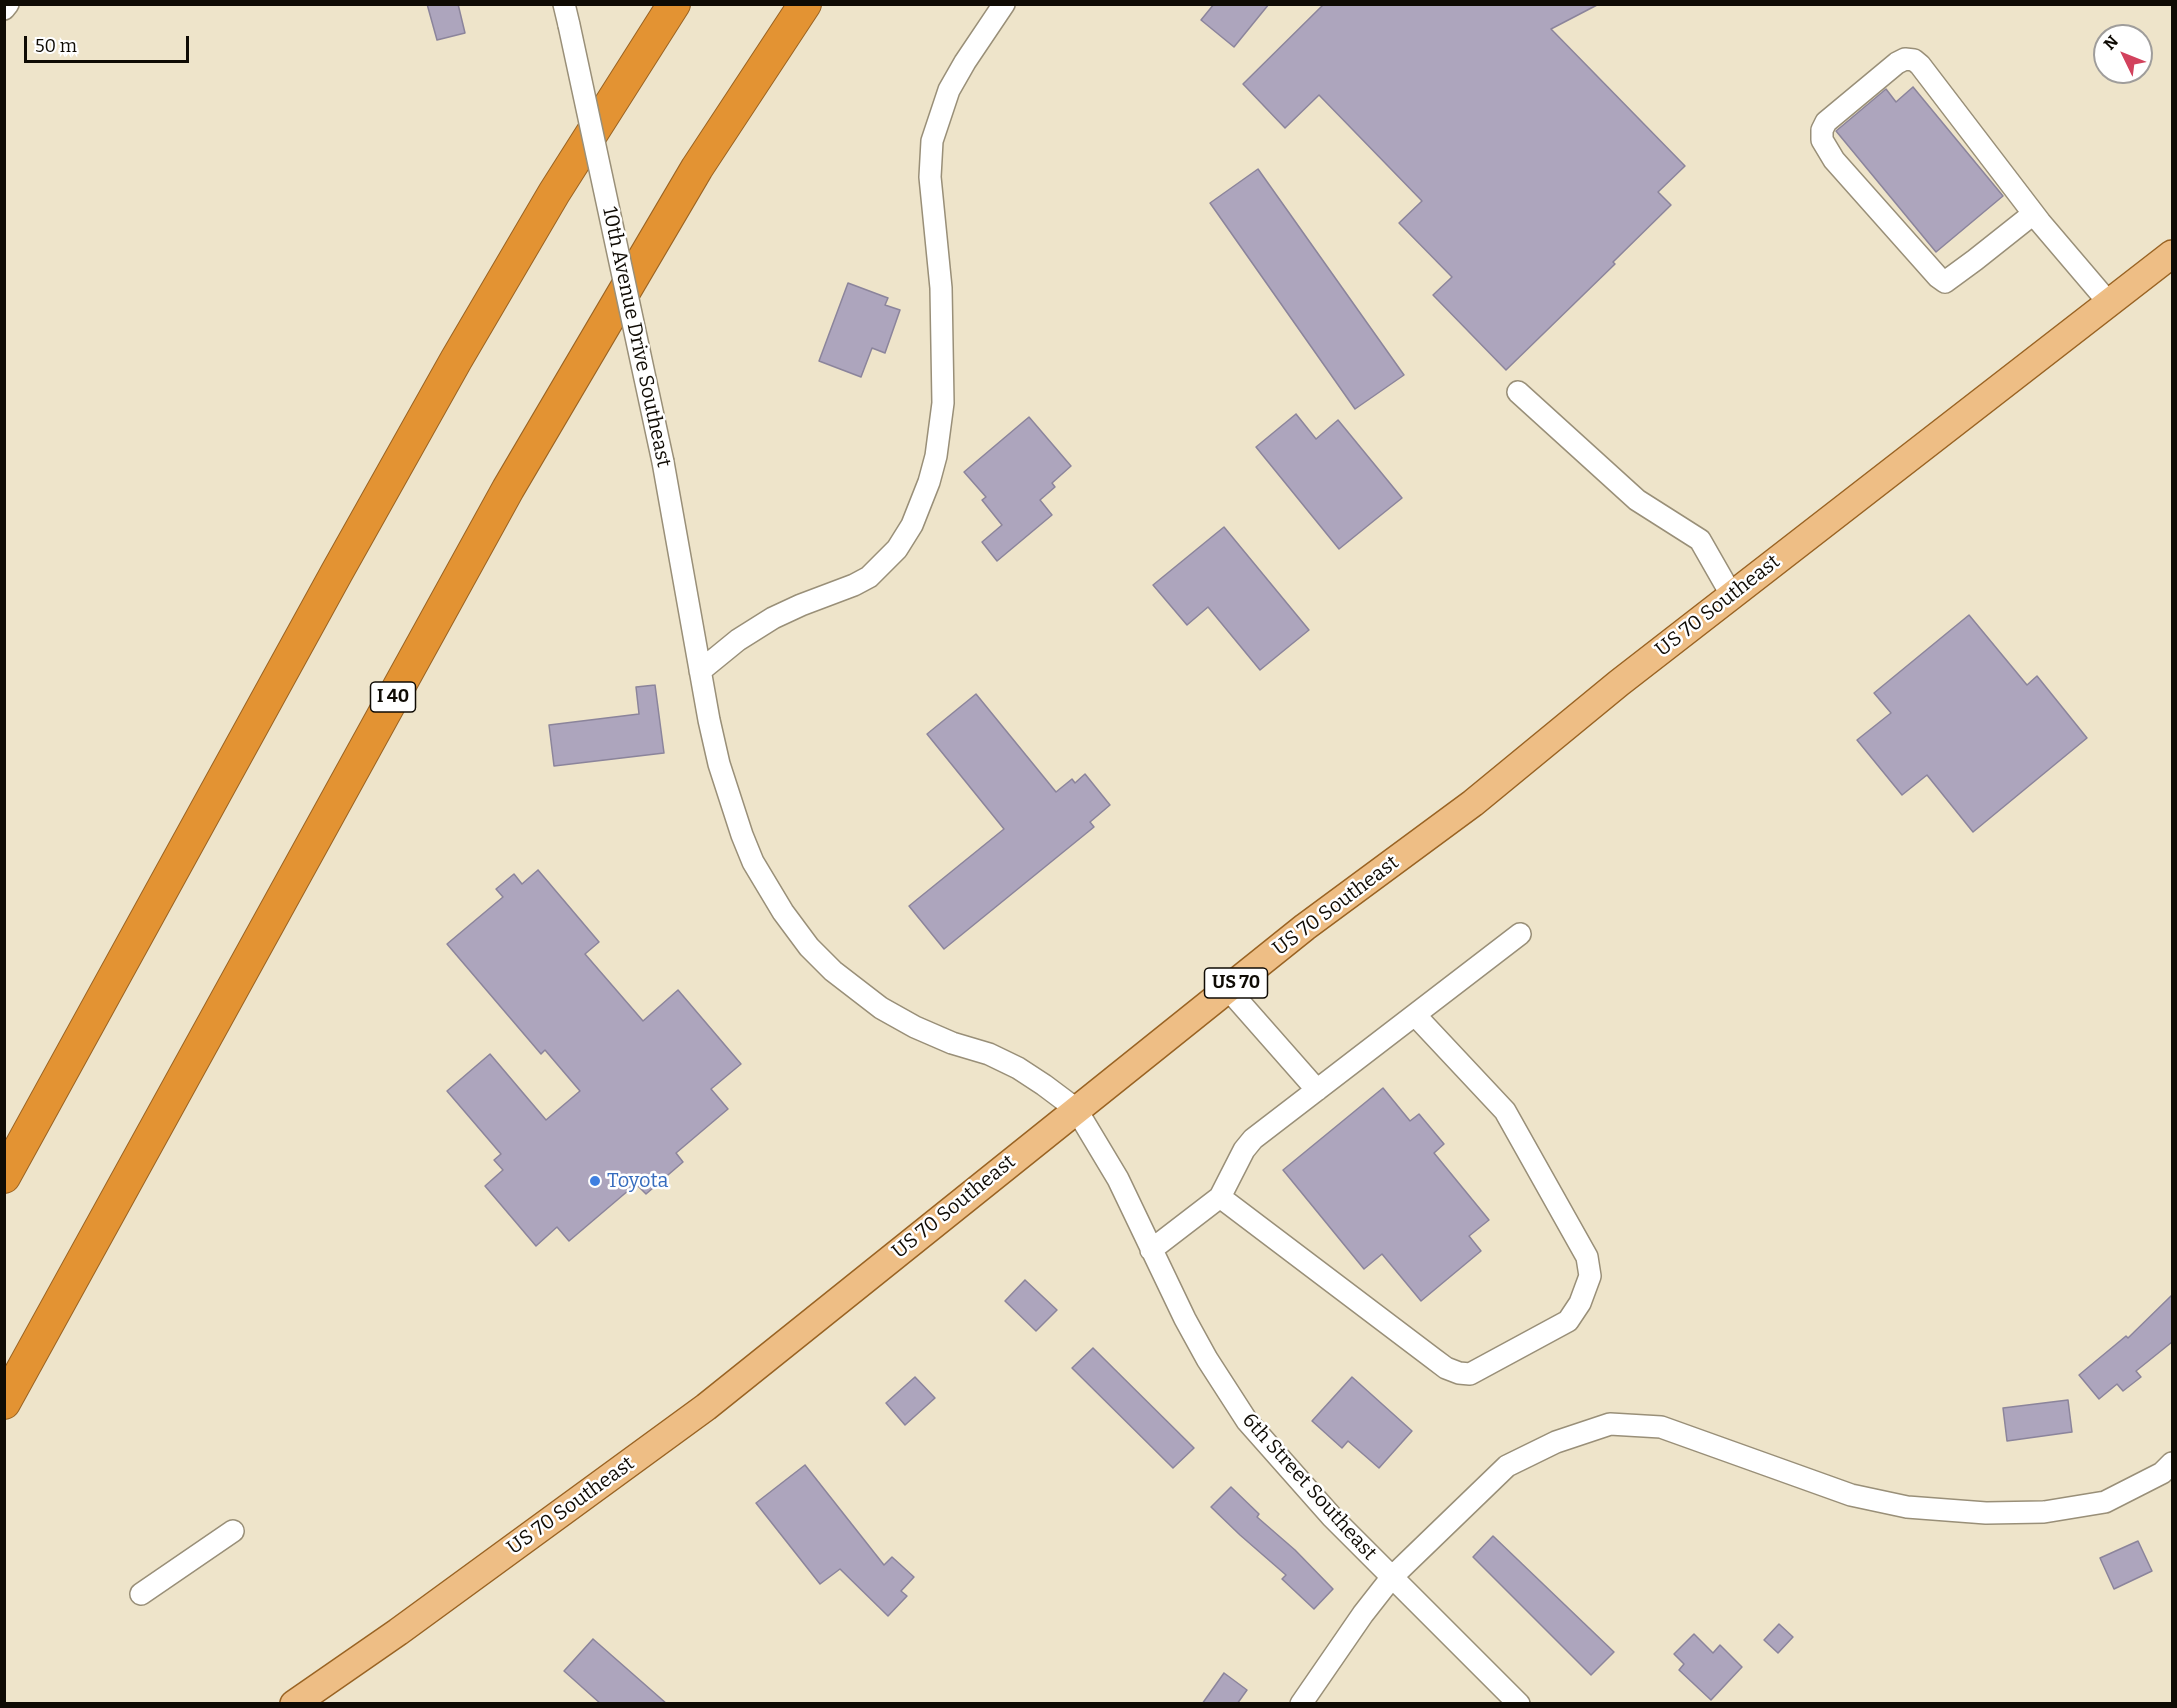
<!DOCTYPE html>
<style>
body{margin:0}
#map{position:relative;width:2177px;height:1708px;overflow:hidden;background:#eee4ca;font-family:Bitter,serif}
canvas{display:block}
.frame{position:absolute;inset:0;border:6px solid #0f0b04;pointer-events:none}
.north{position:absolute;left:2093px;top:24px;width:60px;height:60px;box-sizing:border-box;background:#fff;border:2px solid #9f9d9b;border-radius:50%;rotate:313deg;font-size:16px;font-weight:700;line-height:24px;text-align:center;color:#0f0b04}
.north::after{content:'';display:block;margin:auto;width:21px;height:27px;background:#d2425d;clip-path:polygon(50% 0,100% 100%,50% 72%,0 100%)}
.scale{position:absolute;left:24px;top:36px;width:165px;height:27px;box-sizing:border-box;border:3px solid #0f0b04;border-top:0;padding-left:8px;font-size:18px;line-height:21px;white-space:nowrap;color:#0f0b04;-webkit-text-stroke:4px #fff;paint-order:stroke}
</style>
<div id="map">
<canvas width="2177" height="1708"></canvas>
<div class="frame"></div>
<div class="north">N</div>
<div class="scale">50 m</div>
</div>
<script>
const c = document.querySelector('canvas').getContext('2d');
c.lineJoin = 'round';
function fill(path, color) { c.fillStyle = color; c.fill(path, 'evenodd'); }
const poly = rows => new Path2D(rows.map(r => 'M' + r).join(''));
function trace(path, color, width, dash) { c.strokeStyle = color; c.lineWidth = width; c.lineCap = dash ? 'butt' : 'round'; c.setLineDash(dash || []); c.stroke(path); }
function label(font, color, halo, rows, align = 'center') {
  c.font = font + ' Bitter,serif'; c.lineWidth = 5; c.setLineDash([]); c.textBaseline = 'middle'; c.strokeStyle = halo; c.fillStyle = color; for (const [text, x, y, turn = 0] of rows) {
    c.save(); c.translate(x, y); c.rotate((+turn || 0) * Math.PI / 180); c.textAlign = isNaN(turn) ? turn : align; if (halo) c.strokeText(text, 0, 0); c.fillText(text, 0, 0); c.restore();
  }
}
const building = poly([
 [427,4,458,4,465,33,437,40,427,4],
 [1214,4,1269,4,1234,47,1201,20,1214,4],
 [1324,4,1599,4,1551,29,1685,166,1658,192,1671,205,1613,262,1615,264,1506,370,1433,295,1452,277,1399,223,1422,201,1319,95,1285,128,1243,84,1324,4],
 [1913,87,2003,196,1936,252,1836,131,1886,89,1896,102,1913,87],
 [1258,169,1404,375,1355,409,1210,203,1258,169],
 [848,283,888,298,885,305,900,310,885,353,872,348,861,377,819,361,848,283],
 [1296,414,1316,439,1338,420,1402,498,1339,549,1256,447,1296,414],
 [1029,417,1071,466,1052,483,1055,487,1040,500,1052,515,997,561,982,542,1002,525,982,500,986,497,964,472,1029,417],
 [1224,527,1309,630,1260,670,1208,607,1187,625,1153,585,1224,527],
 [1969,615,2027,685,2037,676,2087,738,1973,832,1927,775,1902,795,1857,740,1891,713,1874,693,1969,615],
 [655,685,664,753,554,766,549,725,639,714,636,687,655,685],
 [976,694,1056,792,1072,779,1075,783,1085,774,1110,805,1090,822,1094,827,944,949,909,906,1004,829,927,734,976,694],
 [538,870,599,942,585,954,643,1021,678,990,741,1064,711,1089,728,1109,676,1153,683,1162,646,1194,636,1184,569,1241,557,1227,536,1246,485,1186,503,1170,494,1160,501,1154,447,1091,490,1054,546,1120,580,1091,545,1050,541,1054,447,944,503,897,496,889,514,874,522,884,538,870],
 [1383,1088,1410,1121,1419,1114,1444,1144,1434,1153,1489,1220,1469,1236,1481,1251,1421,1301,1382,1254,1364,1269,1283,1170,1383,1088],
 [1025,1280,1057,1310,1036,1331,1005,1301,1025,1280],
 [2172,1295,2172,1342,2136,1371,2141,1377,2123,1391,2117,1384,2099,1399,2079,1375,2126,1336,2128,1338,2172,1295],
 [1093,1348,1194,1448,1173,1468,1072,1368,1093,1348],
 [915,1377,935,1398,905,1425,886,1403,915,1377],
 [1352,1377,1412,1431,1379,1468,1348,1441,1342,1448,1312,1421,1352,1377],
 [2068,1400,2072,1432,2007,1441,2003,1408,2068,1400],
 [805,1465,884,1565,892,1557,914,1577,901,1591,907,1596,888,1616,840,1569,820,1584,756,1503,805,1465],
 [1231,1487,1259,1514,1257,1517,1295,1550,1333,1589,1314,1609,1282,1579,1286,1575,1240,1535,1211,1507,1231,1487],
 [1493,1536,1614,1652,1591,1675,1473,1557,1493,1536],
 [2138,1541,2152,1571,2114,1589,2100,1558,2138,1541],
 [1779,1624,1793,1637,1778,1653,1764,1640,1779,1624],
 [1694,1634,1713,1653,1720,1645,1742,1667,1711,1700,1679,1670,1684,1664,1674,1654,1694,1634],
 [593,1639,667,1704,601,1704,564,1671,593,1639],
 [1224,1673,1247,1690,1237,1704,1202,1704,1224,1673]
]);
fill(building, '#ada5bd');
trace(building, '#8b849b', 1.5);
const minor = poly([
 [564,4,569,25],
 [4,9,8,4],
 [2033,214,1975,260,1945,282,1938,277,1834,160,1822,140,1822,130,1826,122,1897,63,1905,59,1914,60,1920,65,2040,222,2109,303],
 [1518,392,1637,500,1700,540,1732,596],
 [663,462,709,720,719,764,742,835,753,862,783,912,809,947,833,971,881,1008,915,1027,952,1043,989,1054,1018,1068,1044,1085,1076,1109,1118,1179,1185,1319,1207,1359,1247,1421,1332,1517,1519,1704],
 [700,671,738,640,773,618,801,605,854,585,869,577,897,549,912,525,929,482,936,456,943,403,941,288,930,177,932,141,949,90,965,62,1004,4],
 [1228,989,1317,1090],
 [1220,1197,1434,1359,1446,1368,1459,1373,1470,1374,1568,1321,1580,1303,1590,1276,1587,1257,1505,1111,1415,1015],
 [1151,1250,1220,1197,1244,1150,1253,1139,1520,934],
 [141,1594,233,1531],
 [1301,1704,1363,1614,1392,1577,1507,1466,1556,1442,1610,1424,1661,1427,1851,1495,1907,1507,1986,1513,2044,1512,2105,1502,2162,1473,2172,1463]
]);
const major = poly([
 [294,1704,398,1632,706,1407,1305,927,1473,803,1619,683,2172,254]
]);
const highway = poly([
 [4,1177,337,572,456,360,554,193,674,4],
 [4,1403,508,489,697,168,805,4]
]);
trace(minor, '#998f78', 24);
trace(major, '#996323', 30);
trace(highway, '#996323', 34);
trace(minor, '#fff', 21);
trace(major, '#eebe85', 27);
trace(highway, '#e39333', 32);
const minorBridge = poly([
 [569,25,663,462]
]);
trace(minorBridge, '#998f78', 24, []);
trace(minorBridge, '#fff', 21);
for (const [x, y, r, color] of [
 [595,1181,6,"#3f7fe0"]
]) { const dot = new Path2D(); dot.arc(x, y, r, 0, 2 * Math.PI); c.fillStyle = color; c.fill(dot); trace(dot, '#fff', 2); }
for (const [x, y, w] of [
 [393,697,45],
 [1236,983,63]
]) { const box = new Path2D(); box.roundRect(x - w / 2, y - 15, w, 30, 4.5); c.fillStyle = '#fff'; c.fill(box); trace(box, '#0f0b04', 1.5); }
label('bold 18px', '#0f0b04', null, [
 ["I 40",393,697],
 ["US 70",1236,983]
]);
label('20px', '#0f0b04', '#fff', [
 ["10th Avenue Drive Southeast",636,337,78],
 ["US 70 Southeast",1718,606,-38],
 ["US 70 Southeast",1336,906,-37],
 ["US 70 Southeast",954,1207,-39],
 ["6th Street Southeast",1309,1487,48],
 ["US 70 Southeast",571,1506,-36]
]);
label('20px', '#366cbe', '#fff', [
 ["Toyota",607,1181]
], 'left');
</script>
